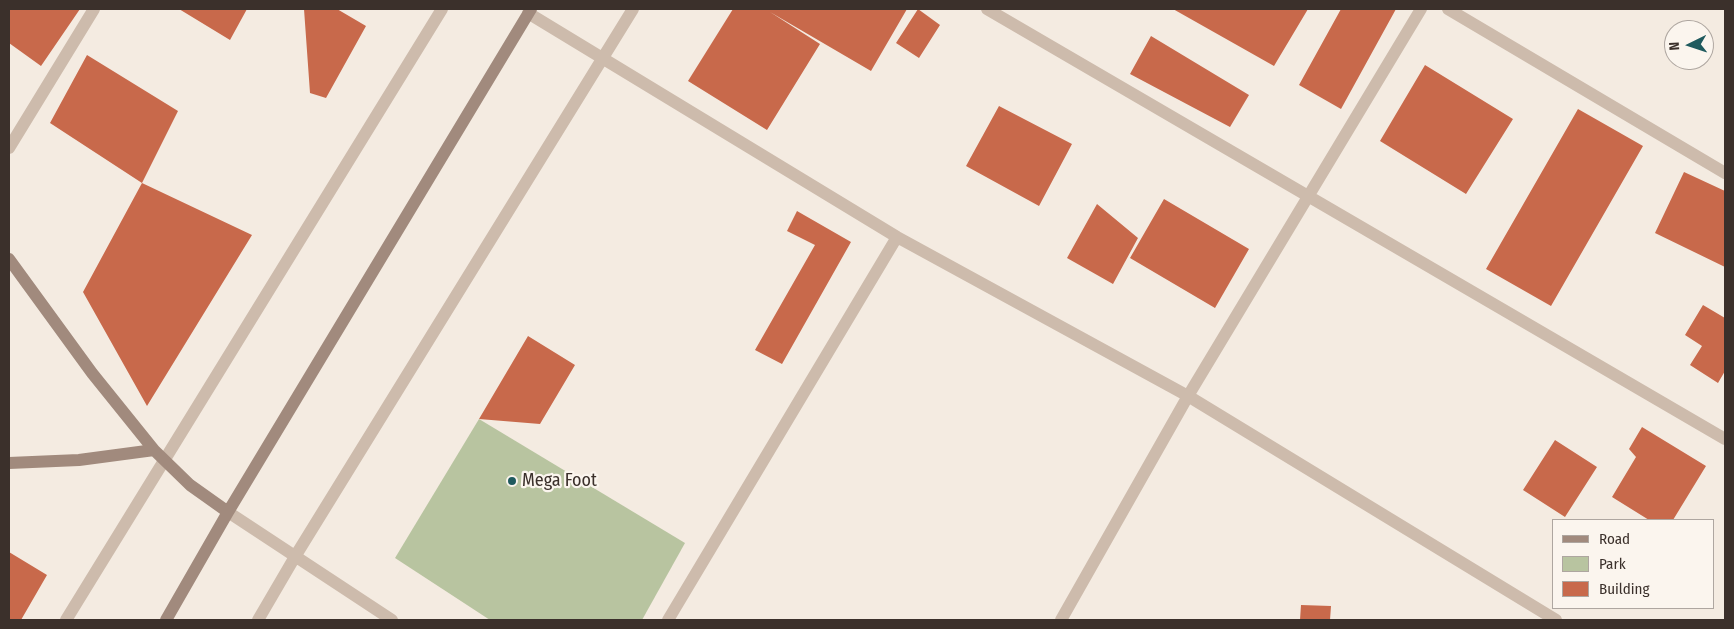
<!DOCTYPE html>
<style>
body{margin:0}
#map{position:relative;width:1734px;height:629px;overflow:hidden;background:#f4ebe1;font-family:"Fira Sans Condensed",sans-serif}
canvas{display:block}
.frame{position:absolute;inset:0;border:10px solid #3b302b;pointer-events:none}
.legend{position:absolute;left:1552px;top:519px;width:162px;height:90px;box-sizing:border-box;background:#fbf5ee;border:1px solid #aea6a0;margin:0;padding:6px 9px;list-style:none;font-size:15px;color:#3b302b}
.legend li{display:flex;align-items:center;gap:10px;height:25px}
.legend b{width:25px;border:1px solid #aea6a0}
.north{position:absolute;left:1664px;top:20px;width:50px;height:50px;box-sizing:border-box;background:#fbf5ee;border:1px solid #aea6a0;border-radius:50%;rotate:266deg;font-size:14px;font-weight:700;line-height:20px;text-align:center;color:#3b302b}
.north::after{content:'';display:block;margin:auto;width:18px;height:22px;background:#1f5a5e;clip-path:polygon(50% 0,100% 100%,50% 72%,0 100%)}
</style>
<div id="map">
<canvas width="1734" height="629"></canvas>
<div class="frame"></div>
<ul class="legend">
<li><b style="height:6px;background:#a18a7d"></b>Road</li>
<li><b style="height:14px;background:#b8c4a0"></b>Park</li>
<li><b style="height:14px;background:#c8694b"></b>Building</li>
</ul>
<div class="north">N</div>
</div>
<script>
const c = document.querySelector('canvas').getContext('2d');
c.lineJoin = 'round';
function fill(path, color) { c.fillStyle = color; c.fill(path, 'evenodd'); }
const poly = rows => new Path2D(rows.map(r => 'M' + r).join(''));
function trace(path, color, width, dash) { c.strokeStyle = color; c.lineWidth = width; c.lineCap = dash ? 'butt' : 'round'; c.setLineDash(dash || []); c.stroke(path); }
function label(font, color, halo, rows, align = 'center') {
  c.font = font + ' "Fira Sans Condensed",sans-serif'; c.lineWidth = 4.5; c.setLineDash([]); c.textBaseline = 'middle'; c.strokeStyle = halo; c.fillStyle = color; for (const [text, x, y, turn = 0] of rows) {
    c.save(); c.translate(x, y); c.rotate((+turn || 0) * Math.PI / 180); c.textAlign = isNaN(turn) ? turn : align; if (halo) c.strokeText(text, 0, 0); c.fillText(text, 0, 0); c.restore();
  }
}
fill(poly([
 [479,419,685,543,642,620,490,620,395,558]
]), '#b8c4a0');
fill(poly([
 [9,9,80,9,41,66,9,43],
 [179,9,247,9,230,40],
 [304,9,337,9,366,26,326,98,310,93],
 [733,9,907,9,871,71,770,12,820,44,767,130,688,81],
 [918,9,940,25,919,58,896,43],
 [1173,9,1308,9,1274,66],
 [1341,9,1396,9,1341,109,1299,85],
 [1151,36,1249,95,1230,127,1130,74],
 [87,55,178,111,142,183,50,123],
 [1425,65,1513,119,1466,194,1380,141],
 [999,106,1072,144,1039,206,966,166],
 [1578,109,1643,146,1551,306,1486,269],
 [1684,172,1725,191,1725,267,1655,233],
 [142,183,252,235,147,406,83,292],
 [1164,199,1249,249,1215,308,1130,258],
 [1097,204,1138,238,1113,284,1067,258],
 [797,211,851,242,782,364,755,350,815,245,787,231],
 [1703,305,1725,318,1725,371,1718,383,1690,365,1702,346,1685,335],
 [528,336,575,365,540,424,479,419],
 [1642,427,1706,466,1673,520,1649,520,1612,497,1636,457,1629,449],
 [1555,440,1597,467,1565,517,1523,490],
 [9,552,47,575,21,620,9,620],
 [1301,605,1331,606,1330,620,1300,620]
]), '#c8694b');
trace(poly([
 [987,9,1725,439],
 [1448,9,1725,173],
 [528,13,897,237,1188,396,1556,620],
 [9,148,94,9],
 [228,512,392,620],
 [66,620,442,9],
 [258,620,296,555,633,9],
 [668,620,897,237],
 [1061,620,1188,396,1421,9]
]), '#cdbbac', 12);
trace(poly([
 [9,259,92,373,154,450,190,485,228,512],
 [9,463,79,460,154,450],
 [166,620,228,512,531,9]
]), '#a18a7d', 12);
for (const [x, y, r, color] of [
 [512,481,5,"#1f5a5e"]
]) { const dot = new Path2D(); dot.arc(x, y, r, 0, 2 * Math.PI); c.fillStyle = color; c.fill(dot); trace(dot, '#fbf5ee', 2); }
label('18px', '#3b302b', '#fbf5ee', [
 ["Mega Foot",522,481]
], 'left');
</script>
